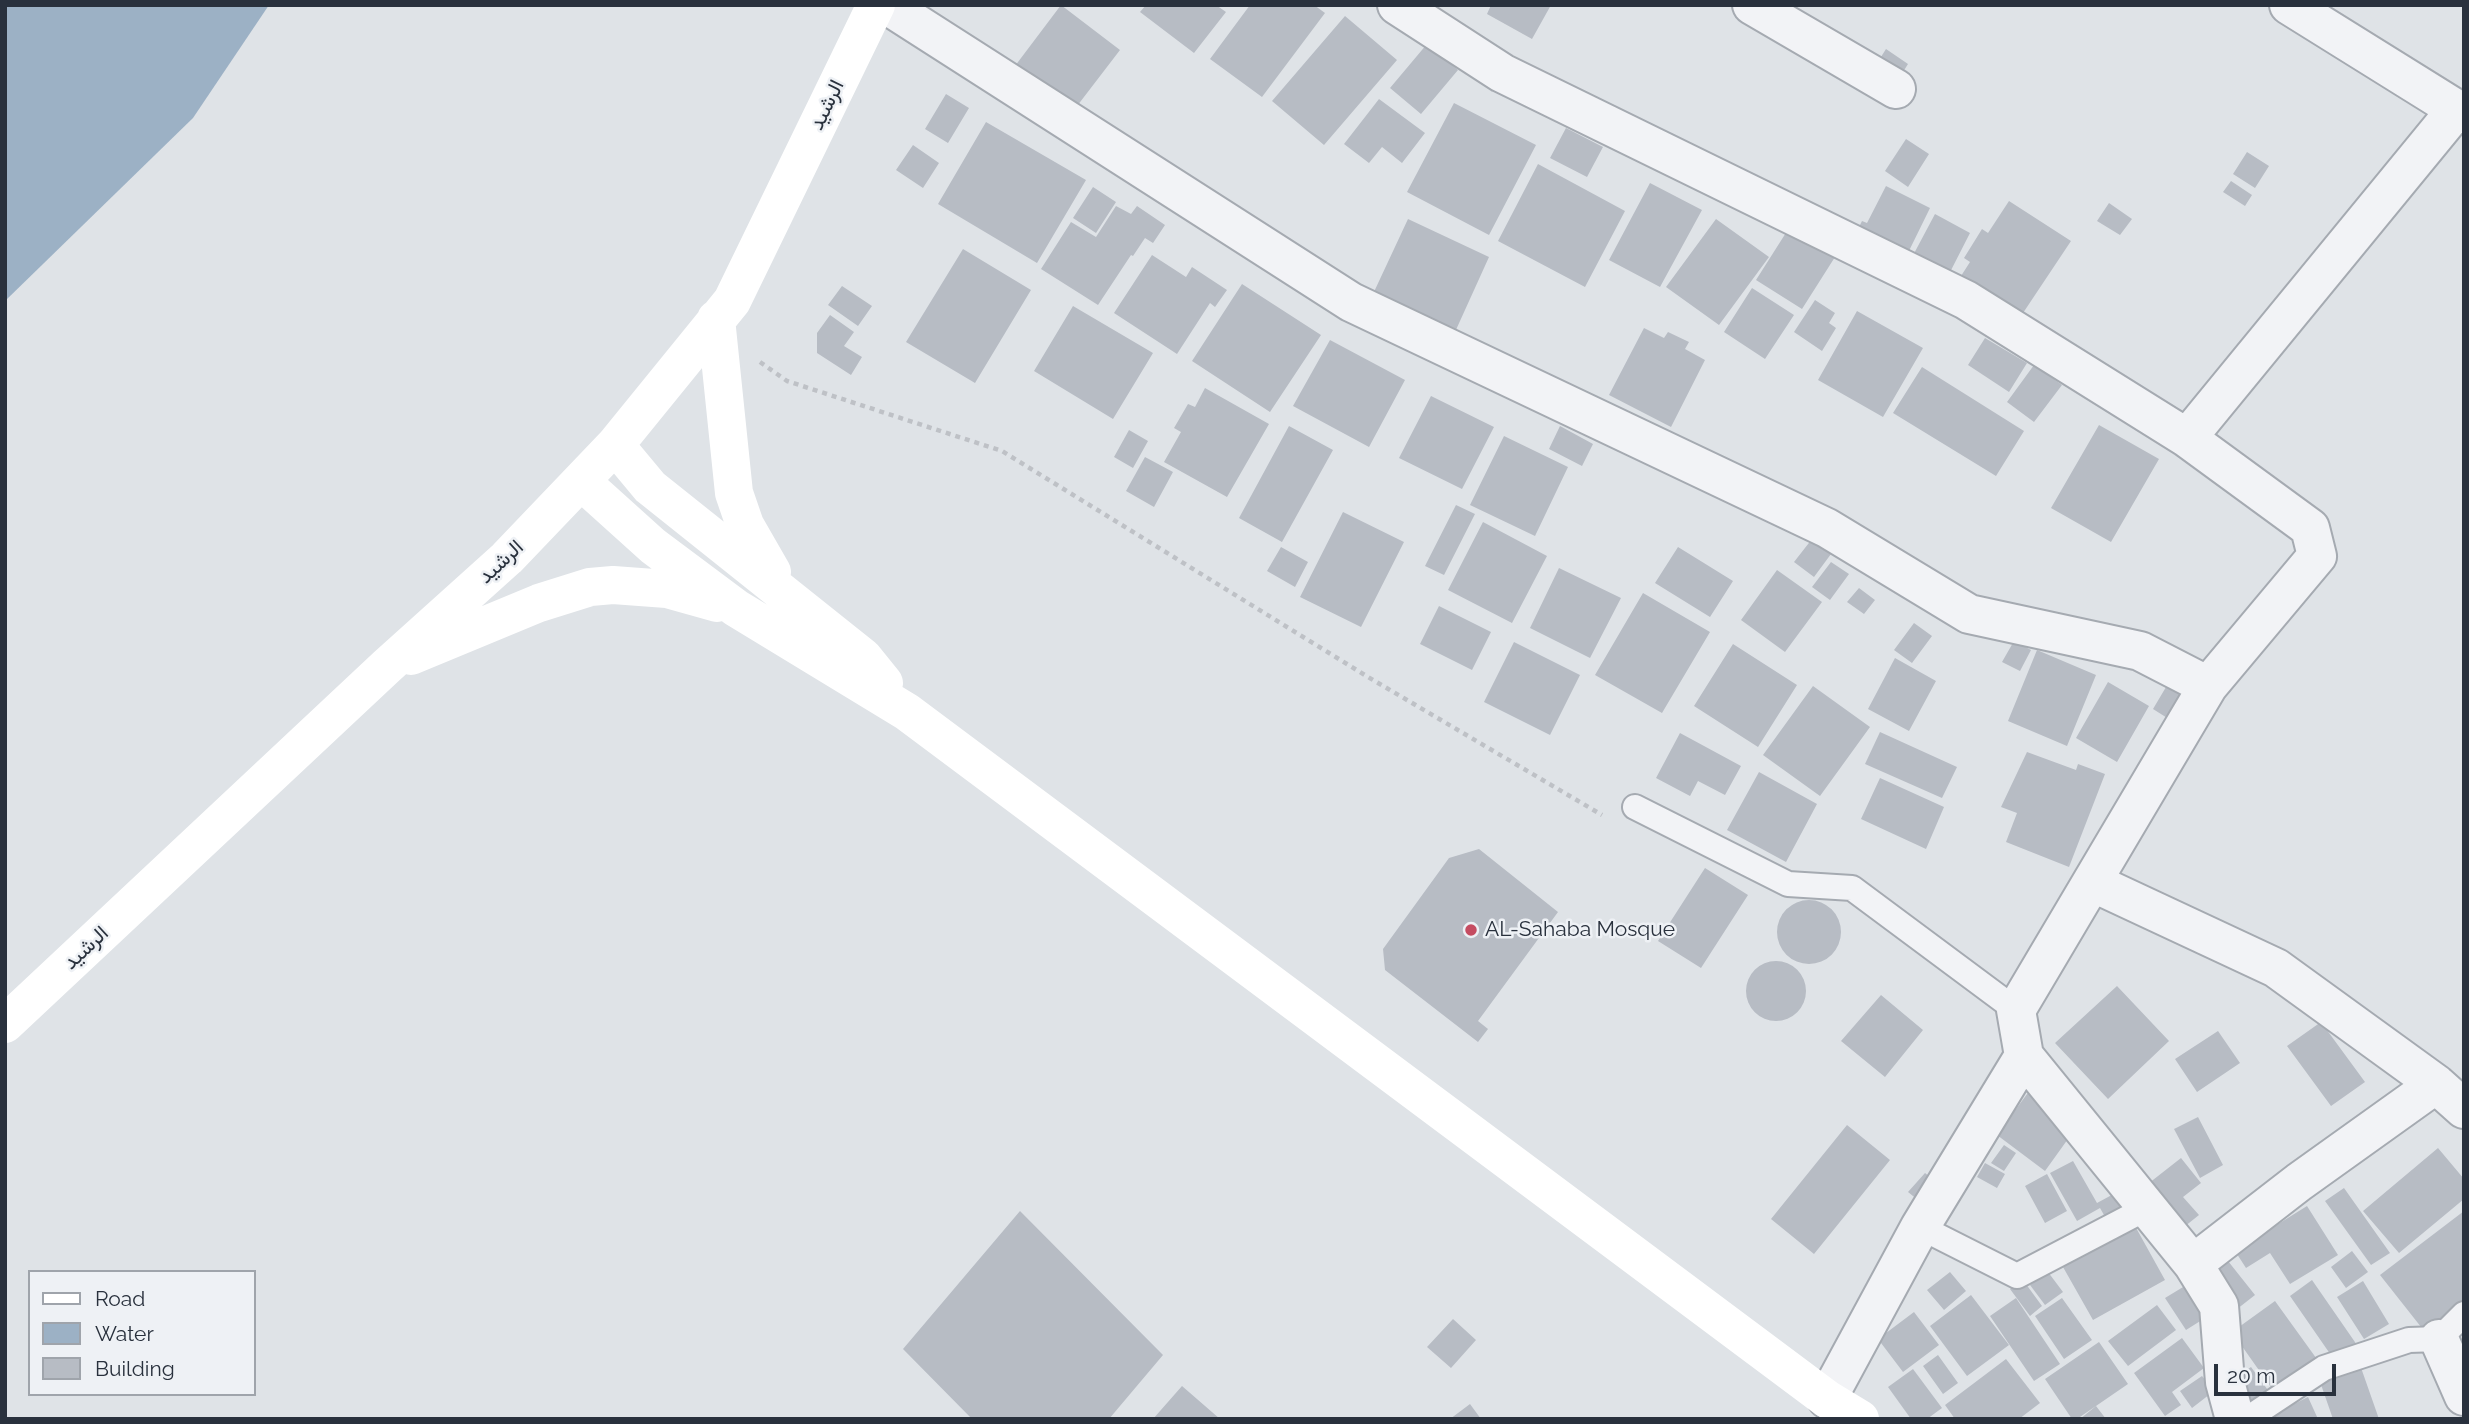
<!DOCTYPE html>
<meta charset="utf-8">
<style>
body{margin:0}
#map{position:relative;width:2469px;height:1424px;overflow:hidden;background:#dfe3e7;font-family:Raleway,sans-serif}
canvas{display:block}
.frame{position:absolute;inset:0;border:7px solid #29313d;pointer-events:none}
.legend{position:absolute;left:28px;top:1270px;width:228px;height:126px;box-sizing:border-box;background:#eef1f5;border:2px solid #9fa4ab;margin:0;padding:9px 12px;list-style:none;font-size:21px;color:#29313d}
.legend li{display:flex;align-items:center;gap:14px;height:35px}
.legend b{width:35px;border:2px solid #9fa4ab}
.scale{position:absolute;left:2214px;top:1364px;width:122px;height:32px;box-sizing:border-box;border:4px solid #29313d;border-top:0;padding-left:9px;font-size:21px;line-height:24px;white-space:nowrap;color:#29313d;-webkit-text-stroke:5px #eef1f5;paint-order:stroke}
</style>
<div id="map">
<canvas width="2469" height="1424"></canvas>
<div class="frame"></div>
<ul class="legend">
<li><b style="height:9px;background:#fff"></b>Road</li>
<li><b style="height:19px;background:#9cb1c5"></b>Water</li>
<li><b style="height:19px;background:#b7bcc4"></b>Building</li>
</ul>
<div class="scale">20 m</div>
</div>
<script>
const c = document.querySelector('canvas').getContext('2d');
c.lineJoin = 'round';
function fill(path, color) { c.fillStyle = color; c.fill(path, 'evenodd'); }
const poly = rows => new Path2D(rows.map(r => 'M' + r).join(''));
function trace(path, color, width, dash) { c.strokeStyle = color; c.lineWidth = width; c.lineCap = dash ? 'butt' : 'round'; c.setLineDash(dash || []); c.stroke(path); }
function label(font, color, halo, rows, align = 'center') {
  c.font = font + ' Raleway,Vazirmatn,sans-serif'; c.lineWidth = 5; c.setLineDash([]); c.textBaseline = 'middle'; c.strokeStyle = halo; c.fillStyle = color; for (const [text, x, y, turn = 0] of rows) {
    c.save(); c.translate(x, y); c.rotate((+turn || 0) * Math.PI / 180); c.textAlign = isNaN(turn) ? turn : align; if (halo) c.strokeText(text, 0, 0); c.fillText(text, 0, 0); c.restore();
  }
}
fill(poly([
 [5,5,269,5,193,118,5,301]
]), '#9cb1c5');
fill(poly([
 [1061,5,1120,50,1074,110,1015,66],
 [1146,5,1216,5,1226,12,1194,53,1140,12],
 [1250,5,1314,5,1325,13,1262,97,1210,59],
 [1491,5,1551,5,1532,39,1487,14],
 [1345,16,1397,60,1324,145,1272,101],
 [1427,44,1458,70,1421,114,1390,88],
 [1886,49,1908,64,1896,83,1874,68],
 [946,94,969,108,948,143,925,129],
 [1379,99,1425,133,1402,163,1382,147,1369,163,1344,144],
 [1454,103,1536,145,1489,235,1407,192],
 [986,122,1086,180,1037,263,938,204],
 [1566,128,1603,147,1587,177,1550,158],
 [1906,139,1929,154,1908,187,1885,171],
 [913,145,939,163,923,188,896,170],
 [2247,152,2269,166,2255,188,2233,174],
 [1538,164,1625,211,1585,287,1498,241],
 [2231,181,2252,195,2245,206,2223,192],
 [1650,183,1702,210,1660,287,1609,260],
 [1886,186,1930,208,1905,259,1855,235,1862,221,1867,223],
 [1093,187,1116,202,1096,233,1073,218],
 [2009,201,2071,241,2021,316,1961,276,1970,262,1964,258,1982,229,1988,233],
 [2109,203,2132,219,2120,235,2097,221],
 [1116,206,1131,214,1137,206,1165,225,1153,243,1145,238,1133,256,1131,255,1098,305,1041,269,1071,222,1096,237],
 [1935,214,1970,233,1946,280,1910,261],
 [1408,219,1489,257,1455,332,1373,294],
 [1716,219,1769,257,1719,325,1666,287],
 [1789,228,1835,257,1802,309,1756,280],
 [963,249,1031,290,975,383,906,342],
 [1152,255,1186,277,1192,267,1227,290,1215,307,1210,303,1177,354,1114,313],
 [1242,284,1321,335,1270,412,1192,361],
 [842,286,872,306,858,326,828,305],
 [1752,288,1794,315,1765,359,1724,332],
 [1815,300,1835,313,1829,323,1836,328,1822,351,1794,332],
 [1073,306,1153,353,1113,419,1034,371],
 [1857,311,1923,348,1883,417,1818,380],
 [830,315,854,332,844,346,862,357,851,375,817,353,817,333],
 [1644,328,1664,338,1668,332,1689,342,1685,349,1705,360,1671,427,1609,395],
 [1985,338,2027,363,2009,392,1968,365],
 [1330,340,1405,380,1369,447,1293,406],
 [2034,365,2062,385,2034,422,2007,402],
 [1922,367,2024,431,1996,476,1893,413],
 [1205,388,1269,424,1227,497,1164,462,1181,432,1174,428,1188,404,1195,407],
 [1431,396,1494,427,1462,489,1399,458],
 [2099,425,2159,459,2111,542,2051,508],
 [1289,426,1333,450,1282,542,1239,518],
 [1560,426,1593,444,1582,466,1549,449],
 [1129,430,1148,441,1133,468,1114,457],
 [1504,436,1568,467,1535,536,1470,505],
 [1145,457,1173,472,1154,507,1126,491],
 [1456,505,1475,514,1444,575,1425,566],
 [1343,512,1404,542,1361,627,1300,597],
 [1483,522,1547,556,1512,623,1448,590],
 [1812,539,1831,554,1814,577,1794,562],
 [1281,547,1308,562,1295,587,1267,571],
 [1678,547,1733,581,1710,617,1655,583],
 [1831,562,1849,574,1830,600,1812,587],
 [1559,568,1621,598,1590,658,1530,628],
 [1777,570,1822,602,1785,652,1741,620],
 [1859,588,1875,600,1864,614,1847,602],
 [1643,593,1710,632,1662,713,1595,675],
 [1439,606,1491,632,1472,670,1420,644],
 [1914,623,1932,636,1912,663,1894,650],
 [2014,641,2031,650,2020,671,2002,662],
 [1514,642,1580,675,1550,735,1484,702],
 [1733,644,1797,685,1758,747,1694,706],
 [2037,650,2096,675,2067,746,2008,721],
 [1895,658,1936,681,1909,731,1868,709],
 [2108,682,2149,706,2117,762,2076,738],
 [2169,682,2188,694,2172,721,2153,709],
 [1813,686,1870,727,1820,796,1763,755],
 [1880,732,1957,767,1942,798,1865,764],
 [1680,733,1741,766,1725,795,1698,781,1690,796,1656,778],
 [2027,752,2076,770,2078,764,2105,774,2069,867,2006,842,2017,813,2001,807],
 [1759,772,1817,804,1786,862,1727,830],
 [1880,778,1944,807,1926,849,1861,819],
 [1479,849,1558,912,1478,1021,1488,1029,1478,1042,1385,970,1383,949,1449,858],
 [1705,868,1748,895,1701,968,1658,941],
 '1777 932a32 32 0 1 1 64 0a32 32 0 1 1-64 0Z',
 '1746 991a30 30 0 1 1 60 0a30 30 0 1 1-60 0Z',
 [2117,986,2169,1041,2108,1099,2055,1043],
 [1881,995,1923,1030,1885,1077,1841,1041],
 [2321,1022,2365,1082,2331,1106,2287,1046],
 [2218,1031,2240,1063,2197,1092,2175,1059],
 [2030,1090,2078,1125,2045,1171,1997,1135],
 [2198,1117,2223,1165,2200,1178,2174,1129],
 [1847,1125,1890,1160,1814,1254,1771,1219],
 [2004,1145,2016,1153,2004,1171,1991,1163],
 [2438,1148,2464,1179,2464,1199,2399,1253,2363,1211],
 [2181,1158,2201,1183,2183,1197,2199,1215,2179,1231,2144,1187],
 [2073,1161,2097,1203,2121,1190,2132,1210,2108,1222,2100,1208,2077,1221,2050,1173],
 [1985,1163,2005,1174,1997,1188,1977,1177],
 [1925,1173,1940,1185,1923,1204,1908,1192],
 [2047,1174,2067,1211,2045,1223,2025,1186],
 [2344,1188,2390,1253,2371,1265,2325,1201],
 [2307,1206,2338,1255,2290,1284,2270,1253,2246,1268,2235,1251],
 [1020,1211,1163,1355,1109,1419,972,1419,903,1349],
 [2464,1211,2464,1301,2425,1332,2380,1275],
 [2135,1226,2165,1280,2093,1320,2063,1267],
 [2352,1251,2368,1272,2346,1288,2331,1267],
 [2228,1261,2255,1295,2232,1313,2205,1280],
 [1950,1272,1966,1291,1944,1310,1927,1290],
 [2048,1272,2063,1292,2045,1305,2030,1285],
 [2023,1280,2042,1306,2030,1316,2010,1289],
 [2312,1280,2357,1345,2335,1361,2290,1296],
 [2193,1281,2213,1313,2186,1330,2165,1298],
 [2363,1281,2389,1324,2364,1339,2337,1297],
 [1971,1295,2009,1345,1967,1376,1930,1326],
 [2016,1298,2060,1364,2034,1381,1990,1316],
 [2062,1298,2092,1340,2064,1359,2035,1316],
 [2275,1301,2319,1362,2275,1393,2232,1332],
 [2157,1305,2176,1330,2128,1366,2108,1341],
 [1914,1312,1939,1345,1903,1372,1878,1339],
 [1453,1319,1476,1340,1451,1368,1427,1347],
 [2182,1338,2204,1368,2172,1392,2181,1405,2165,1416,2134,1373],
 [2099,1342,2128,1384,2077,1419,2072,1419,2045,1379],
 [1938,1355,1958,1383,1943,1394,1923,1366],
 [2006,1359,2040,1403,2019,1419,1955,1419,1945,1405],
 [2359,1362,2379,1419,2333,1419,2318,1376],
 [2251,1367,2270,1393,2254,1404,2235,1378],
 [1913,1369,1942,1408,1927,1419,1911,1419,1888,1387],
 [2202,1376,2214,1391,2192,1408,2180,1391],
 [1182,1386,1220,1419,1153,1419],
 [2308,1397,2318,1419,2264,1419],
 [1470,1404,1481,1419,1450,1419],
 [2096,1406,2106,1419,2080,1419]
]), '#b7bcc4');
const lane = poly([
 [1635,807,1788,884,1852,888,2016,1010],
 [1920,1227,2017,1276,2145,1209],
 [2247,1419,2324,1368,2409,1340,2439,1339,2464,1314]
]);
const street = poly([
 [887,5,1351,302,1827,528,1969,614,2140,651,2208,686],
 [1397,5,1502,73,1966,300,2187,438,2310,528,2317,556,2208,686,2016,1010,2024,1056,1920,1227,1827,1399],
 [1752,5,1896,89],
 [2289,5,2464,114],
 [2187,438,2456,110],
 [2094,883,2276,968,2436,1084,2464,1109],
 [2024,1056,2193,1264,2219,1306,2225,1382,2235,1419],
 [2193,1264,2299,1182,2436,1084],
 [2439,1339,2464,1396]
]);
trace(lane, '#a5aab1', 28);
trace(street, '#a5aab1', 42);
trace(poly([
 [760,362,787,381,1002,451,1368,677,1602,815]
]), '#bec1c6', 4.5, [5, 5]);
trace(lane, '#f2f3f6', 24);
trace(street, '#f2f3f6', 38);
trace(poly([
 [716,319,734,493,745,525,772,572],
 [615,445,650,487,863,657,884,683],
 [582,482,653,546,736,608,907,712,1827,1399,1860,1419],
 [411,656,539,603,590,587,613,585,667,589,717,603],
 [5,1024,387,666,507,558,615,445,732,301,876,5]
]), '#fff', 38);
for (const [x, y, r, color] of [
 [1471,930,7,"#c54c61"]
]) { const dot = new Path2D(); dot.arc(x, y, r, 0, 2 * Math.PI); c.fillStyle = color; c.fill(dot); trace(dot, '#eef1f5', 2.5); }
label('21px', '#29313d', '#eef1f5', [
 ["الرشيد",827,105,-64],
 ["الرشيد",501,562,-43],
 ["الرشيد",86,948,-43]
]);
label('21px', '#29313d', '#eef1f5', [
 ["AL-Sahaba Mosque",1485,930]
], 'left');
</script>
